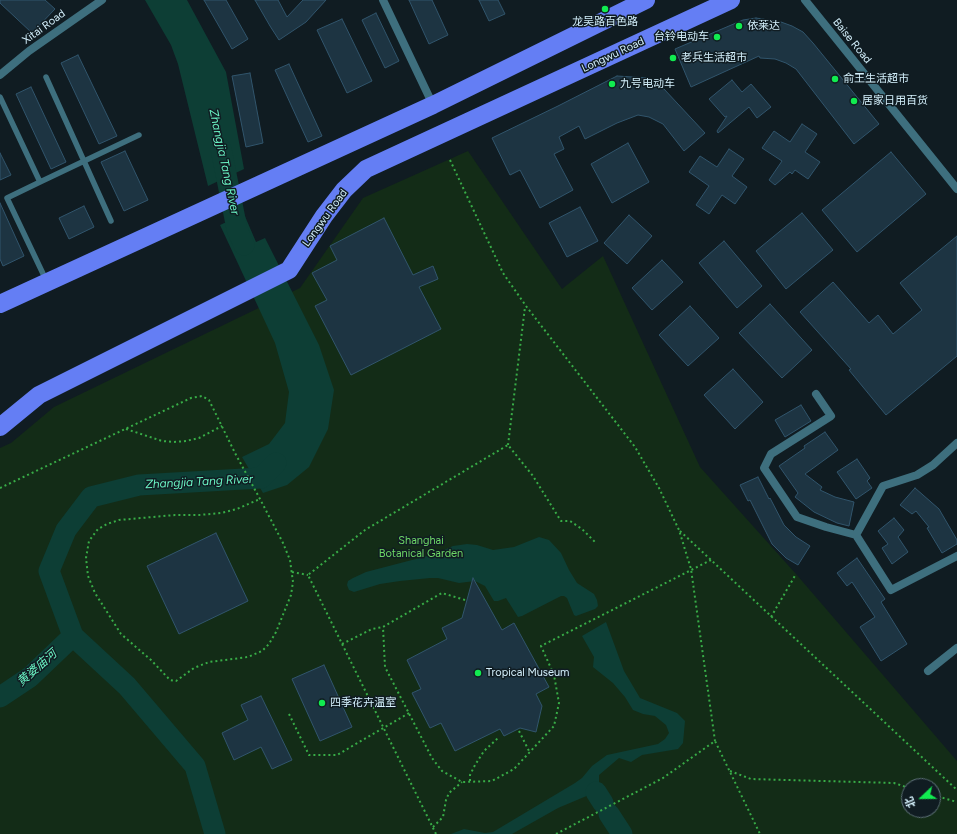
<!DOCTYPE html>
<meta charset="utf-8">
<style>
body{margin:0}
#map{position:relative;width:957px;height:834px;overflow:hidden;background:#101c22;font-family:Figtree,"Noto Sans SC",sans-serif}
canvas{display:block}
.north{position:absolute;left:901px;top:778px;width:40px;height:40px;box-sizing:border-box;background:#101c22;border:1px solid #5e7179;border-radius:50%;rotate:248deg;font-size:11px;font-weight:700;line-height:16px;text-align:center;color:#d4f0fc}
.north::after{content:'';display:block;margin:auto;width:14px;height:18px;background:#11eb50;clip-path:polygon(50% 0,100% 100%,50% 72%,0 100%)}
</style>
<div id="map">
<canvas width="957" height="834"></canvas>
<div class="north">北</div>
</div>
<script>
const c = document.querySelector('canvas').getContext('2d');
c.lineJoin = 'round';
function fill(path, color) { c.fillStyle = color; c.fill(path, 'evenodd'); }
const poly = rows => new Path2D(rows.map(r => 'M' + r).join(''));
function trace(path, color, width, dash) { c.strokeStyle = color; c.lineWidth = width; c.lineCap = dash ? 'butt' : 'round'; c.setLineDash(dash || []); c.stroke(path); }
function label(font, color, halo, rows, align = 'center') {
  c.font = font + ' Figtree,"Noto Sans SC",sans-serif'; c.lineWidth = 3; c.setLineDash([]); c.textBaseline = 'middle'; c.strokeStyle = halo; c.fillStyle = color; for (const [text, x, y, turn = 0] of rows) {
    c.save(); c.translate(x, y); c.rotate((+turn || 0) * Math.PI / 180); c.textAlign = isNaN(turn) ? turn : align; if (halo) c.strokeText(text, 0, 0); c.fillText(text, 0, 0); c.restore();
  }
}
fill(poly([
 [468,151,562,289,603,256,700,467,796,574,957,761,957,834,0,834,0,448,11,443,54,407,300,288,363,198],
 [909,786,933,786,933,810,909,810]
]), '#132c17');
fill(poly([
 [145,0,187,0,226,72,244,169,208,186,178,64,171,45],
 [244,214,256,242,265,238,319,345,334,390,328,429,309,467,287,485,263,493,242,457,269,444,285,423,289,392,275,343,220,225],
 [539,537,549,540,561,553,569,570,577,583,594,594,597,600,598,606,595,609,576,616,574,615,567,598,564,596,561,596,522,616,518,617,506,598,498,601,494,601,485,586,475,581,459,583,438,578,430,578,400,581,380,584,354,592,349,590,347,585,348,581,353,578,366,572,435,554,453,546,467,544,477,545,493,550,514,547],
 [606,622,624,671,640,698,677,713,685,721,683,743,678,749,642,755,631,762,619,758,599,775,599,787,596,792,558,808,512,834,451,834,464,829,485,833,493,832,575,783,582,778,592,766,607,755,658,744,665,739,669,733,666,725,655,716,643,714,633,710,625,697,613,683,593,667,594,657,582,636]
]), '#0d3e35');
trace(poly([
 [221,149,237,229,244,245],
 [0,697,30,677,73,636],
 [596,792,603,803],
 [609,814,622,834],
 [215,834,195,766,127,686,73,636,49,571,66,530,91,497,139,485,261,478,276,463]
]), '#0d3e35', 21);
const building = poly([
 [0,0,45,0,55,9,32,33,0,3,0,0],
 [204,0,226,0,248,39,232,49,204,0],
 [255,0,278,0,287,17,303,0,326,0,306,22,279,40,270,26,255,0],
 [409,0,432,0,448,35,429,44,409,0],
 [479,0,498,0,505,14,489,21,479,0],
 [376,13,399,61,385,68,362,20,376,13],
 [756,18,781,22,792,26,803,32,813,43,879,124,854,144,796,69,786,63,775,59,760,58,759,56,691,87,675,49,743,20,756,18],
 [342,19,372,81,347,93,317,30,342,19],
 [78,55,117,136,99,144,61,63,78,55],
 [289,64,322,136,308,142,275,70,289,64],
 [250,73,263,143,246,147,232,76,250,73],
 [617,76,648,78,664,89,705,133,684,151,663,124,649,117,638,115,617,123,585,139,579,126,559,137,564,149,554,154,573,190,540,208,520,170,510,175,492,138,558,106,617,76],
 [732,80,742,92,751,84,771,107,757,118,749,107,718,133,717,131,727,116,725,117,709,99,732,80],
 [31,87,66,162,51,169,16,94,31,87],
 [802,124,817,134,805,152,820,162,808,179,795,170,792,174,790,172,775,185,769,180,782,161,762,148,774,131,790,142,802,124],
 [628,143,649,182,612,203,591,164,628,143],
 [729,149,744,159,732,176,747,187,735,204,722,195,709,214,696,205,709,186,689,172,700,156,717,167,729,149],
 [125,151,148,200,124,211,101,162,125,151],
 [891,152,926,194,857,252,822,210,891,152],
 [0,153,11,175,0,180,0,153],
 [0,203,24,256,3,266,0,259,0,203],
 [84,206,94,227,69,239,59,218,84,206],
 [580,207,598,241,567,257,549,223,580,207],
 [802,213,833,250,786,289,756,251,802,213],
 [629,215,652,236,627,264,604,243,629,215],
 [384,218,413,275,433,266,438,279,419,287,441,329,351,375,315,306,327,300,312,273,337,260,330,246,384,218],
 [957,236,957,356,886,415,849,370,851,369,800,312,833,282,869,323,878,315,893,334,922,310,900,283,957,236],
 [724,241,762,286,737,308,699,263,724,241],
 [662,260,683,282,652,310,632,288,662,260],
 [770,304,812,350,782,378,739,333,770,304],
 [690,306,719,338,688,366,659,335,690,306],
 [733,369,763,402,735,429,704,395,733,369],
 [801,405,811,421,785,437,775,420,801,405],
 [825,432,838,450,805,474,822,487,820,490,835,497,854,502,849,526,837,523,814,512,795,497,798,493,779,466,805,448,804,446,825,432],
 [857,459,870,478,867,481,872,488,856,499,837,472,857,459],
 [758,477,769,499,770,498,784,525,796,537,810,546,798,565,786,558,772,544,750,500,748,501,740,485,758,477],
 [915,488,939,509,957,540,957,544,942,553,927,528,929,527,916,511,912,514,900,505,915,488],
 [894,518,904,530,898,537,908,552,892,564,882,548,888,544,878,531,894,518],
 [216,533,248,601,179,634,147,566,216,533],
 [857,558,885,599,881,602,907,644,881,661,860,627,875,617,852,582,847,586,837,573,857,558],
 [473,578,502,630,514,623,549,687,536,694,542,706,536,732,520,728,504,736,500,729,455,751,441,723,430,728,412,693,421,689,407,660,447,639,442,628,462,618,473,578],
 [324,665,352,727,320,741,292,679,324,665],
 [261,696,292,760,272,769,261,747,234,760,222,733,248,720,241,705,261,696]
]);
fill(building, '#1d3442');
trace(building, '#31556c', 1);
trace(poly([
 [450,160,503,273,526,306,635,447,659,488,679,530,691,569,715,741],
 [126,429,162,441,174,442,186,441,199,438,222,426],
 [508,445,525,307],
 [0,488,191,398,202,396,209,400,235,453,260,499,283,543,290,560,293,582,291,595,276,632,269,644,262,651,248,657,209,662,194,668,176,681,170,680,151,660,121,634,95,593,88,576,86,558,89,541,98,529,107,524,119,520,175,515,199,515,221,513,237,509,260,499],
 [680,531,957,790],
 [292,572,308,575],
 [465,600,442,593,383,627,385,667,432,758,442,771,462,782,492,781,514,769,554,726,559,703,554,675,541,646,711,560],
 [771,617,796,574],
 [342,644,372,629,383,627],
 [289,714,309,755,337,755,409,713],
 [519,731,530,753],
 [730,771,751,779,894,783,909,788],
 [470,781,470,775,475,765,484,751,498,738],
 [933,795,957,802],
 [433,827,443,817,446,800,449,793,462,782],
 [436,834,308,575,365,530,508,445,533,476,561,521,570,521,582,529,596,543],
 [556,834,663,778,715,741,760,834]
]), '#38ac47', 2, [2, 3]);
trace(poly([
 [46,77,111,221],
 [0,97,40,182,139,135],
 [40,182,7,198,46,280]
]), '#3e6f7e', 5.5);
trace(poly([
 [383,0,433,105],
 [0,75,29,51,102,0],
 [816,394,831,416,771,454,764,468,797,517,826,527,856,535,883,486,917,475,933,465,957,443],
 [856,535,891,590,957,556],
 [928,671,957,648]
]), '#3e6f7e', 8);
trace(poly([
 [805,0,957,189]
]), '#3e6f7e', 8);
trace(poly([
 [0,304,433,105,646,0],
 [0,427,39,395,289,270,324,216,344,190,366,169,731,0]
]), '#647ef4', 18);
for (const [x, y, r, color] of [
 [605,9,4,"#11eb50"],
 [739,26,4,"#11eb50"],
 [717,37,4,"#11eb50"],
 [673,58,4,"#11eb50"],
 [835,79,4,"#11eb50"],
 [612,84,4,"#11eb50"],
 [854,101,4,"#11eb50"],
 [478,673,4,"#11eb50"],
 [322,703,4,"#11eb50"]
]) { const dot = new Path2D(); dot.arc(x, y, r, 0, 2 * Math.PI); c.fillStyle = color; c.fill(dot); trace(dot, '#101c22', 1.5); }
label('11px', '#d4f0fc', '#101c22', [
 ["龙吴路百色路",605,22,"center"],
 ["依莱达",747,26],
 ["台铃电动车",709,37,"right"],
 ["老兵生活超市",681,58],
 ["俞王生活超市",843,79],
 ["九号电动车",620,84],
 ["居家日用百货",862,101],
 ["Tropical Museum",486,673],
 ["四季花卉温室",330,703]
], 'left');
label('11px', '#d4f0fc', '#101c22', [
 ["Xitai Road",44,27,-36],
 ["Baise Road",852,41,51],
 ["Longwu Road",613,55,-25],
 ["Longwu Road",325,218,-54]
]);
label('11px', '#6dd766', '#101c22', [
 ["Shanghai",421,541],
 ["Botanical Garden",421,554]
]);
label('italic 12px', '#6af4c4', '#101c22', [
 ["Zhangjia Tang River",224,162,78],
 ["Zhangjia Tang River",199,482,-3],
 ["黄婆庙河",37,668,-41]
]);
</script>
